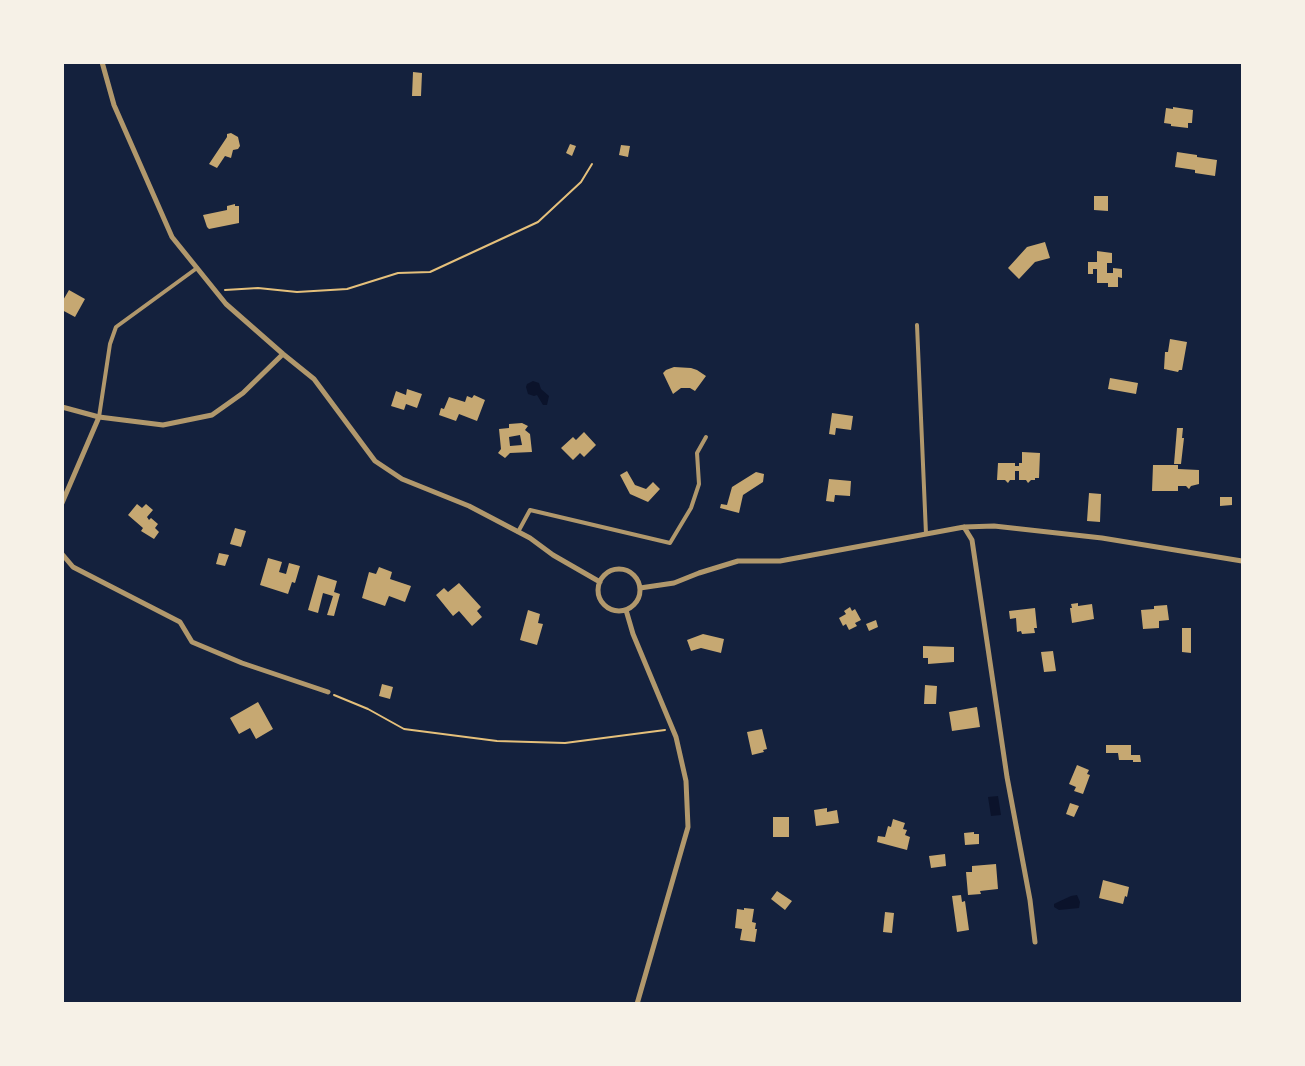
<!DOCTYPE html>
<style>
body{margin:0}
#map{position:relative;width:1305px;height:1066px;overflow:hidden;background:#14213d;font-family:Cabin,sans-serif}
canvas{display:block}
.frame{position:absolute;inset:0;border:64px solid #f6f1e7;pointer-events:none}
</style>
<div id="map">
<canvas width="1305" height="1066"></canvas>
<div class="frame"></div>
</div>
<script>
const c = document.querySelector('canvas').getContext('2d');
c.lineJoin = 'round';
function fill(path, color) { c.fillStyle = color; c.fill(path, 'evenodd'); }
const poly = rows => new Path2D(rows.map(r => 'M' + r).join(''));
function trace(path, color, width, dash) { c.strokeStyle = color; c.lineWidth = width; c.lineCap = dash ? 'butt' : 'round'; c.setLineDash(dash || []); c.stroke(path); }
fill(poly([
 [533,381,539,383,541,389,549,396,547,405,543,405,537,395,534,396,528,394,526,387,527,384],
 [998,796,1001,815,991,816,988,797],
 [1077,895,1080,902,1079,908,1059,910,1054,907,1054,904,1058,902,1071,896]
]), '#0b132b');
fill(poly([
 [413,72,422,73,421,96,412,96],
 [1173,107,1193,110,1192,123,1188,123,1188,128,1171,126,1171,124,1164,123,1166,108,1173,109],
 [231,133,238,137,240,146,238,149,233,150,231,158,225,156,217,168,209,164,227,137,227,134],
 [570,144,576,146,572,156,566,153],
 [621,145,630,146,628,157,619,155],
 [1177,152,1197,155,1197,157,1217,160,1215,176,1195,173,1195,170,1175,167],
 [1094,196,1108,196,1108,211,1094,210],
 [235,204,235,206,239,206,239,223,209,229,207,227,203,215,227,210,227,206],
 [1045,242,1050,258,1035,262,1019,279,1008,268,1027,247],
 [1097,251,1112,253,1112,263,1107,263,1107,273,1113,273,1113,268,1122,269,1122,278,1118,277,1118,287,1108,287,1108,283,1097,283,1097,269,1093,269,1093,274,1088,274,1088,262,1097,262],
 [69,290,85,299,75,317,62,310,62,302],
 [1170,339,1187,342,1182,370,1179,370,1178,372,1164,369,1165,352,1168,352],
 [674,367,691,368,697,370,706,376,695,391,690,388,681,388,673,394,663,373,666,370],
 [1110,378,1138,383,1136,394,1108,389],
 [407,389,422,394,417,408,406,404,404,410,391,406,396,391,406,395],
 [474,395,485,400,477,421,459,414,456,421,439,415,441,408,444,409,449,397,465,402,467,396,472,398],
 [832,413,853,416,851,430,836,428,835,435,829,434],
 [522,423,528,426,525,430,530,434,532,452,510,453,505,458,498,453,501,449,499,429,509,428,509,424],
 [520,435,522,445,510,446,509,437],
 [1177,428,1183,428,1182,438,1184,438,1181,464,1174,464],
 [584,432,596,445,584,457,580,453,573,460,561,448,573,437,576,440],
 [1022,452,1040,453,1039,478,1035,478,1035,480,1031,480,1028,483,1026,480,1019,480,1019,471,1015,471,1015,480,1010,480,1008,483,1005,480,997,480,998,463,1015,463,1015,466,1019,466,1019,463,1022,463],
 [1153,465,1178,465,1178,469,1199,470,1199,484,1191,486,1189,489,1186,486,1178,486,1178,491,1152,491],
 [627,471,635,485,646,489,653,482,660,489,648,502,630,494,620,475],
 [756,472,764,474,763,482,743,495,739,513,720,508,721,504,727,505,732,487],
 [829,479,851,481,850,496,835,495,834,502,826,501],
 [1089,493,1101,494,1100,522,1087,521],
 [1220,497,1232,497,1232,505,1220,506],
 [137,504,142,508,146,504,153,510,147,517,149,520,151,518,158,524,155,528,159,532,154,539,141,531,143,528,128,515],
 [235,528,246,531,241,547,230,544],
 [219,553,229,555,225,566,216,564],
 [268,558,282,562,279,572,286,574,289,563,300,566,295,583,292,582,288,594,260,585],
 [379,567,392,572,390,579,411,586,405,602,389,596,385,606,362,598,369,572,376,574],
 [318,575,337,581,334,592,340,594,334,616,327,615,333,596,323,593,318,613,308,610],
 [459,583,481,607,477,611,482,617,472,626,459,611,453,616,436,595,444,588,448,592],
 [1078,603,1078,606,1092,604,1094,619,1072,623,1070,608,1072,608,1071,604],
 [1167,605,1169,620,1159,621,1159,628,1143,629,1141,610,1154,609,1154,606],
 [850,607,852,611,855,609,861,620,855,623,857,626,849,630,846,624,843,626,839,618,846,614,844,611],
 [1035,608,1037,628,1034,628,1035,633,1022,634,1021,631,1017,632,1016,618,1010,619,1009,611],
 [528,610,540,614,538,623,543,624,537,645,520,640],
 [876,620,878,627,869,631,866,624],
 [1182,628,1191,628,1191,653,1182,652],
 [703,634,724,639,721,653,701,648,691,651,687,640],
 [923,646,954,647,954,662,928,664,928,658,923,658],
 [1053,651,1056,671,1044,672,1041,652],
 [382,684,393,687,390,699,379,696],
 [925,685,937,686,936,704,924,704],
 [258,702,273,729,256,739,250,728,239,734,230,718],
 [977,707,980,727,952,731,949,712],
 [762,729,767,749,763,750,764,752,752,755,747,732],
 [1106,745,1131,745,1131,755,1140,755,1141,762,1133,762,1133,760,1119,760,1118,753,1106,753],
 [1077,765,1089,770,1087,774,1090,775,1083,794,1074,791,1076,787,1069,784],
 [1070,803,1079,806,1074,817,1066,814],
 [827,808,827,812,837,810,839,823,816,826,814,810],
 [773,817,789,817,789,837,773,837],
 [893,819,905,823,903,829,907,830,905,835,910,837,907,850,877,842,878,836,885,837,888,826,891,827],
 [974,832,974,834,979,834,979,844,965,845,964,833],
 [945,854,946,866,931,868,929,856],
 [996,864,998,889,980,891,981,894,968,895,966,872,972,872,972,866],
 [1103,880,1129,887,1127,897,1125,896,1123,904,1099,898],
 [777,891,792,901,785,910,771,899],
 [961,895,962,902,965,901,969,930,957,932,952,896],
 [744,908,754,909,752,922,756,923,755,929,757,929,755,942,740,940,742,929,735,928,737,909,744,910],
 [885,912,894,913,892,933,883,932]
]), '#c6a872');
trace(poly([
 [225,290,258,288,297,292,347,289,398,273,430,272,538,222,581,182,592,164],
 [334,695,368,709,404,729,497,741,565,743,665,730]
]), '#e5c07b', 2);
trace(poly([
 [917,325,926,534],
 [99,417,110,344,116,327,197,268],
 [518,532,530,510,670,543,691,508,699,484,697,453,706,437]
]), '#b1986c', 4);
trace(poly([
 [102,62,114,105,172,237,226,304,283,354,314,379,375,461,402,479,469,506,530,538,553,555,600,582],
 [62,407,99,417,163,425,212,415,243,393,283,354],
 [62,503,99,417],
 [964,527,972,540,1007,777,1030,900,1035,942],
 [62,554,73,567,180,622,192,642,242,663,328,692],
 '598 590a21 21 0 1 1 42 0a21 21 0 1 1-42 0Z',
 [640,588,674,583,699,573,738,561,780,561,964,527,994,526,1102,538,1242,561],
 [626,610,633,634,676,737,686,781,688,827,637,1004]
]), '#b1986c', 5);
</script>
